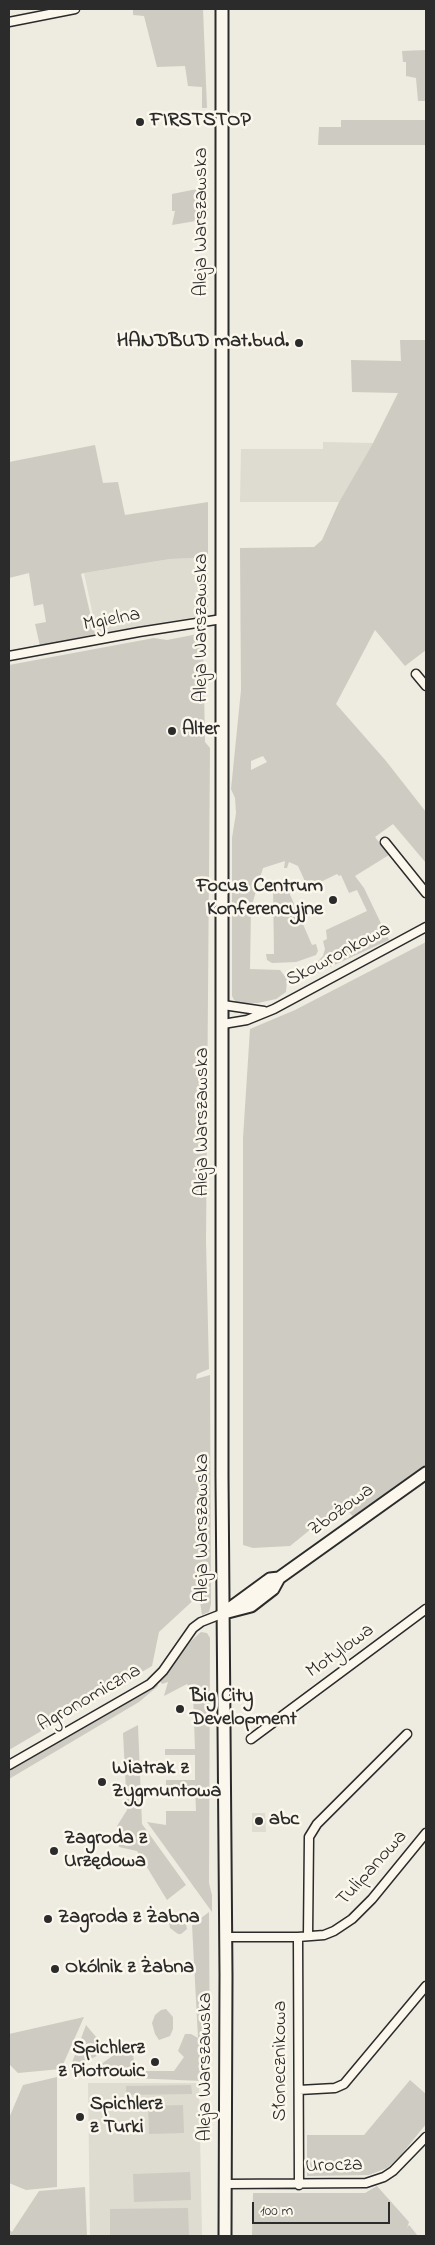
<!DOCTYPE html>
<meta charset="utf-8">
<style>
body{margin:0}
#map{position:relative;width:435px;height:2245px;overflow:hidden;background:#eeebe0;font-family:"Indie Flower",sans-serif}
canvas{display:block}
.frame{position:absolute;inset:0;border:10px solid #2b2b2b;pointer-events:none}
.scale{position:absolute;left:252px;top:2202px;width:138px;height:22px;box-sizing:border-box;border:2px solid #2b2b2b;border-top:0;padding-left:6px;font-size:15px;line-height:18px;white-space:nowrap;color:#2b2b2b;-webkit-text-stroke:4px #fbf7ec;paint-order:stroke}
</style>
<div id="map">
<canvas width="435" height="2245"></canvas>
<div class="frame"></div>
<div class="scale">100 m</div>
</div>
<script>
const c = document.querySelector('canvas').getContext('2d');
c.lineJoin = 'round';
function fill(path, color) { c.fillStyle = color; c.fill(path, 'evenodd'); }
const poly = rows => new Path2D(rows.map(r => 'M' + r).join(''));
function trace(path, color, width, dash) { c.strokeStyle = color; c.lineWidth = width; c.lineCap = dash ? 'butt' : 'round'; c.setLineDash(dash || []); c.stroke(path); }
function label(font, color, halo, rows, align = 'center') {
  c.font = font + ' "Indie Flower",sans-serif'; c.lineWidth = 5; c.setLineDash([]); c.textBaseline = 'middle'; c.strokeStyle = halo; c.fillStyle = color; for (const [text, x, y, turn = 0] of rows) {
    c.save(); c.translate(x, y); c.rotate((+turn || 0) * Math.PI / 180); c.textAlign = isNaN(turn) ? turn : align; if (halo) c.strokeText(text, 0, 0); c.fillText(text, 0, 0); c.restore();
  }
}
fill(poly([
 [323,442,373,443,339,502,240,502,241,449,323,449],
 [195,558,198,562,201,616,97,634,84,573,170,559],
 [252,1813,265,1813,266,1832,252,1832],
 [88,2083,199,2083,202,2236,90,2236]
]), '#dedbd1');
fill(poly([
 [133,9,203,9,207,108,202,108,202,87,188,86,185,66,157,67,144,16,133,15],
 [426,50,426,101,418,101,416,78,406,76,406,62,403,62,402,51],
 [341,120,426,120,426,145,318,145,319,127,341,127],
 [207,187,208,219,172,225,175,211,172,211,172,194],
 [400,340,426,340,426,650,405,666,375,630,336,704,386,761,426,812,426,863,393,824,375,837,389,855,355,876,364,888,389,940,297,982,297,974,300,969,317,962,323,956,325,949,323,941,327,939,326,930,367,911,357,890,349,893,341,875,339,876,337,874,308,888,298,866,289,862,287,868,284,868,285,861,263,868,251,908,250,969,280,970,287,979,286,992,276,999,258,1003,239,1004,234,1000,232,996,232,838,236,813,235,798,231,789,241,690,240,548,314,547,322,540,339,502,373,443,398,393,352,392,351,360,401,361],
 [263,756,267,762,251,770,251,761],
 [95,445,103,483,118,482,125,515,208,502,208,615,201,616,198,562,195,558,170,559,84,573,81,574,95,634,40,646,35,624,46,622,43,604,34,606,29,573,9,578,9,462],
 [203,633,205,742,210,748,206,1241,209,1369,197,1374,196,1379,210,1375,211,1604,209,1612,202,1615,199,1595,159,1632,152,1666,9,1750,9,665,154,638,167,640],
 [285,883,312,945,316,944,318,951,316,955,296,962,272,963,267,960,266,954,274,954,273,888],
 [426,942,426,1468,355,1519,342,1504,290,1546,253,1548,243,1545,243,1138,250,1029,295,1010],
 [201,1632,207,1633,210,1638,209,1883,212,1895,212,1912,147,1822,166,1825,166,1811,196,1811,195,1786,166,1786,166,1780,195,1780,195,1755,165,1755,165,1749,195,1749,193,1692,187,1684,164,1696,168,1682,162,1684,160,1681,191,1641],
 [156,1679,158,1686,139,1702,9,1779,9,1765],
 [138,1725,142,1824,186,1885,167,1900,137,1851,119,1847,117,1826,127,1810,123,1733],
 [209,1912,210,2089,202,2085,202,2081,84,2076,114,2055,133,2054,135,2071,174,2071,184,2057,178,2051,185,2034,191,2034,198,2038,192,1925],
 [167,1913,171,1913,186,1924,187,1929,181,1934,178,1934,170,1928],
 [166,2009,173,2017,173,2029,170,2036,159,2040,155,2034,152,2023,155,2015,161,2010],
 [84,2017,61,2069,18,2073,9,2064,9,2034],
 [86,2025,108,2051,70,2068],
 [57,2077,57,2187,26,2190,9,2183,9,2118,23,2085],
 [410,2080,426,2094,426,2124,401,2155,387,2168,369,2175,307,2176,307,2135,364,2135],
 [191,2085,192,2094,126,2095,126,2086],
 [183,2105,184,2133,149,2134,148,2106],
 [190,2172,191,2200,134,2202,133,2174],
 [377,2186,409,2222,407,2228,409,2225,418,2236,252,2236,253,2193,365,2193],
 [85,2187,87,2236,9,2236,9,2229,12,2232,39,2191],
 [188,2208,189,2236,110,2236,110,2209]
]), '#cecbc2');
const street = poly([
 [9,22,75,9],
 [9,656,139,632,222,619],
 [416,674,426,686],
 [385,842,426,893],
 [223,1005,264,1011],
 [223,1024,247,1020,274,1009,426,927],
 [251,1739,426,1609],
 [9,1765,150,1684,163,1671,193,1628,201,1622,224,1613],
 [308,1936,309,1837,317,1824,407,1734],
 [226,1937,298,1937,324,1935,334,1931,352,1919,372,1899,426,1833],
 [298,1937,299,2185],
 [299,2090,335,2088,344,2084,426,1986],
 [225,2184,366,2183,384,2177,393,2171,426,2137]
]);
const secondary = poly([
 [222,9,222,1476,226,1975,225,2236],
 [229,1609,270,1579,279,1578],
 [224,1613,251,1606,273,1589,279,1578,426,1473]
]);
trace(street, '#2b2b2b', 11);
trace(secondary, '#2b2b2b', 15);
trace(street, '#fbf7ec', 8);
trace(secondary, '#fbf7ec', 11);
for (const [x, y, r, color] of [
 [140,122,5,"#2b2b2b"],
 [299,343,5,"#2b2b2b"],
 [172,731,5,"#2b2b2b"],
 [333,900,5,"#2b2b2b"],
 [180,1709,5,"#2b2b2b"],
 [102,1782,5,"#2b2b2b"],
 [259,1821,5,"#2b2b2b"],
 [54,1851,5,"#2b2b2b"],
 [48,1919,5,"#2b2b2b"],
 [55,1969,5,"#2b2b2b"],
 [155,2062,5,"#2b2b2b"],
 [80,2117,5,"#2b2b2b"]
]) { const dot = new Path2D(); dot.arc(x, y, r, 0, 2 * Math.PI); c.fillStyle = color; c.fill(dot); trace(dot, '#fbf7ec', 2); }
label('bold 20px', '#2b2b2b', '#fbf7ec', [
 ["FIRSTSTOP",150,122],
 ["HANDBUD mat.bud.",289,343,"right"],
 ["Alter",182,731],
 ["Focus Centrum",323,888,"right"],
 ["Konferencyjne",323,911,"right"],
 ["Big City",190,1698],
 ["Development",190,1721],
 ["Wiatrak z",112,1770],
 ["Zygmuntowa",112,1793],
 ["abc",269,1821],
 ["Zagroda z",64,1840],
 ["Urzędowa",64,1863],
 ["Zagroda z Żabna",58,1919],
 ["Okólnik z Żabna",65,1969],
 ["Spichlerz",145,2050,"right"],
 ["z Piotrowic",145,2073,"right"],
 ["Spichlerz",90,2106],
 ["z Turki",90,2129]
], 'left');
label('20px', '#2b2b2b', '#fbf7ec', [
 ["Aleja Warszawska",203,222,-90],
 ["Mgielna",112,621,-11],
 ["Aleja Warszawska",203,628,-90],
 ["Skowronkowa",339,956,-28],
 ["Aleja Warszawska",204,1122,-90],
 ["Zbożowa",342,1511,-36],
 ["Aleja Warszawska",204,1528,-90],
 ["Motylowa",341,1652,-36],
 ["Agronomiczna",90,1699,-30],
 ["Tulipanowa",373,1869,-48],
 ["Słonecznikowa",282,2061,-90],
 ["Aleja Warszawska",207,2067,-90],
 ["Urocza",334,2167,-2]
]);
</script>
